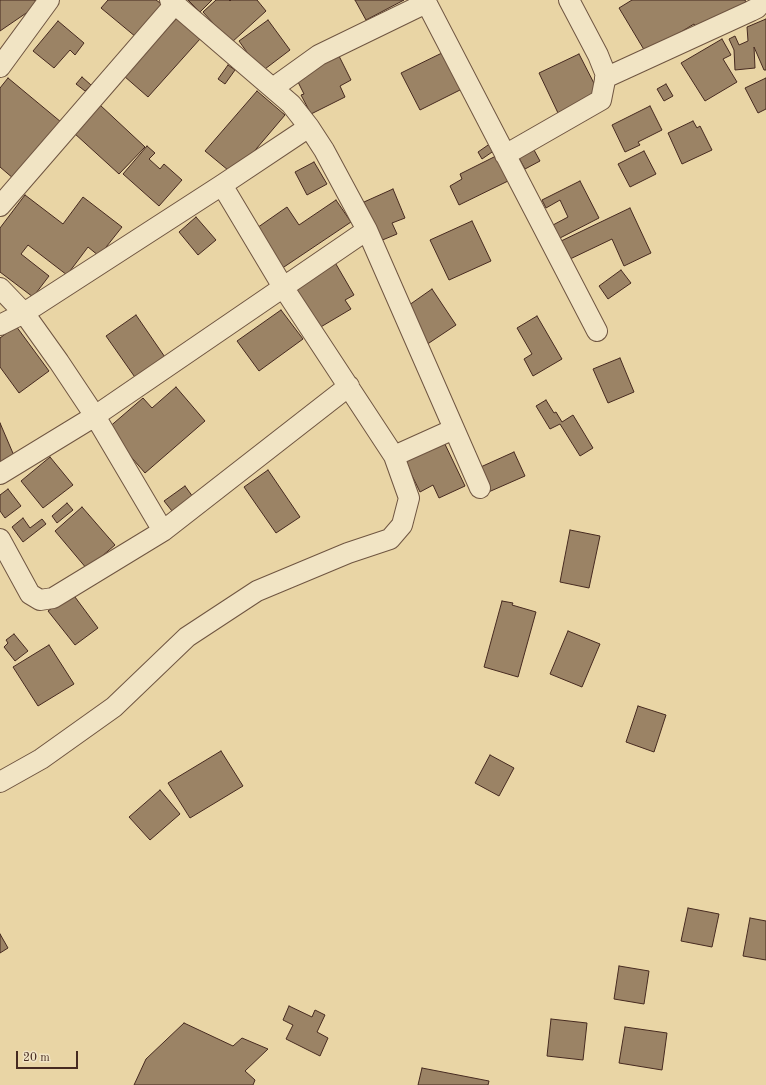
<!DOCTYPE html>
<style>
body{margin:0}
#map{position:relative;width:766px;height:1085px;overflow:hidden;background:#e9d5a5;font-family:"Old Standard TT",serif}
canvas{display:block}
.scale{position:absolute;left:16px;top:1051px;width:62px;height:18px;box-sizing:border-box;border:2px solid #462a20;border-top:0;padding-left:5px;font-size:12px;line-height:14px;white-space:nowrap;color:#462a20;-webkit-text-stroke:3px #f1e4c4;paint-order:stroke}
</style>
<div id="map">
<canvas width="766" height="1085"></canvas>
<div class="scale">20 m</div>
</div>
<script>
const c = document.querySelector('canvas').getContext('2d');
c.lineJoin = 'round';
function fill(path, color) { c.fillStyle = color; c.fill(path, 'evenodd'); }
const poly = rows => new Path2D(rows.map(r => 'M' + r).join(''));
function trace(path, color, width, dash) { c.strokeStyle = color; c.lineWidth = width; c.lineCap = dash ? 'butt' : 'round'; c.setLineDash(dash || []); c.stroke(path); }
const building = poly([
 [0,0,35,0,38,5,0,31,0,0],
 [108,0,156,0,163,5,136,37,101,8,108,0],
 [188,0,212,0,200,12,188,0],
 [216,0,229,0,230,1,231,0,257,0,266,11,231,43,203,12,216,0],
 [355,0,404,0,366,20,355,0],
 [632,0,745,0,746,2,698,30,694,24,646,53,619,8,632,0],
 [177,18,200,39,148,97,124,76,177,18],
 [766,19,766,70,764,70,754,47,755,68,735,70,734,50,729,39,735,36,739,45,748,41,747,27,766,19],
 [268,20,290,50,261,72,239,41,268,20],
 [58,21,84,43,75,55,70,50,54,68,33,51,58,21],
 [722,39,731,55,723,59,737,82,705,101,681,63,722,39],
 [446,51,464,88,420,110,401,73,446,51],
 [338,54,351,80,340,86,345,97,311,114,301,95,304,94,295,76,338,54],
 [579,54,599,93,558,113,539,73,579,54],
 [228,65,235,70,225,84,218,79,228,65],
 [82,77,91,85,85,91,76,84,82,77],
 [8,78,61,122,14,179,0,167,0,88,8,78],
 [766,78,766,109,758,113,745,88,766,78],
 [666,84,673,96,664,101,657,89,666,84],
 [257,91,285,115,234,175,205,151,257,91],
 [100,105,145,147,119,174,74,133,100,105],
 [650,106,662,130,638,142,640,145,625,152,612,125,650,106],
 [693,121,697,128,700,126,712,150,682,164,668,133,693,121],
 [491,143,495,150,482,159,478,152,491,143],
 [147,146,155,153,149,159,160,169,164,164,182,180,159,206,123,174,147,146],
 [534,150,540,161,525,169,519,158,534,150],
 [644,151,656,174,630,187,618,164,644,151],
 [496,156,508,181,459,205,450,186,462,179,460,174,496,156],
 [314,162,327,184,307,195,295,172,314,162],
 [580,181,599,218,560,238,553,225,568,217,560,200,546,208,542,200,580,181],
 [393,189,405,218,392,223,397,234,380,241,364,202,393,189],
 [25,195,63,224,83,197,122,227,99,256,88,247,67,275,28,245,21,254,49,276,33,297,0,272,0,228,25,195],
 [336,200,351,222,281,269,254,230,287,207,299,225,336,200],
 [630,208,651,253,624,266,612,239,568,260,559,242,630,208],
 [196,217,216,240,198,255,179,232,196,217],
 [472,221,491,261,449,280,430,240,472,221],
 [333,259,354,295,345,300,351,309,319,328,293,284,333,259],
 [621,270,631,283,608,299,599,286,621,270],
 [432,289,456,325,426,345,402,310,432,289],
 [281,310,303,339,259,371,237,341,281,310],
 [136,315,169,363,139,383,106,336,136,315],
 [537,316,562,359,533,376,524,359,532,354,517,328,537,316],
 [16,326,49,371,19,393,0,367,0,338,16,326],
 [620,358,634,392,608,403,593,369,620,358],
 [176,387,205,421,145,473,107,429,143,398,152,408,176,387],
 [546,400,554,413,556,412,562,422,573,415,593,448,580,456,560,424,550,429,536,406,546,400],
 [0,423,15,458,0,465,0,423],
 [442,438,465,486,439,498,433,485,420,492,403,457,442,438],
 [514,452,525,476,484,494,474,470,514,452],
 [50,457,73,485,43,508,21,481,50,457],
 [268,470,300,517,276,533,244,487,268,470],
 [185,486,193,497,172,511,164,501,185,486],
 [8,489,21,506,5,518,0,511,0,495,8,489],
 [67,503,73,510,57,523,52,516,67,503],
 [82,507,115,545,87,569,55,531,82,507],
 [23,518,30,528,42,519,46,524,23,542,12,527,23,518],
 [570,530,600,536,589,588,560,582,570,530],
 [72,593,98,628,75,645,48,611,72,593],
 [502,601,513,603,512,605,536,612,518,677,484,667,502,601],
 [568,631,600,644,582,687,550,674,568,631],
 [14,634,28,651,15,661,4,647,8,643,6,640,14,634],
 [49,645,74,684,38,706,13,667,49,645],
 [638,706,666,715,654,752,626,742,638,706],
 [221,751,243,786,190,818,168,783,221,751],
 [490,755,514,768,499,796,475,783,490,755],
 [160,790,180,814,150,840,129,817,160,790],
 [688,908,719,914,712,947,681,941,688,908],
 [750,918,766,921,766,960,743,956,750,918],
 [0,934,8,948,0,953,0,934],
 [619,966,649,971,644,1004,614,999,619,966],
 [289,1006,312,1017,315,1010,325,1015,317,1032,328,1038,320,1056,286,1039,293,1025,283,1020,289,1006],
 [551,1019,587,1023,583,1060,547,1056,551,1019],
 [184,1023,233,1046,242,1038,268,1049,245,1071,255,1080,253,1085,134,1085,146,1059,184,1023],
 [625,1027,667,1033,662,1070,619,1063,625,1027],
 [422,1068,489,1081,488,1085,418,1085,422,1068]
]);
fill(building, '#9b8365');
trace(building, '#462a20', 1);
const street = poly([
 [170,0,291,104,309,127,324,150,367,230,480,488],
 [425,0,597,331],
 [0,67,49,0],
 [605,78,751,11,757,8,761,3,762,0],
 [273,88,319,55,426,3],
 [505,155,601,100,606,75,598,55,569,0],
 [0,206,175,4],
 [0,288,24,313,59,362,95,416,163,531],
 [0,325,24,313,222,185,309,127],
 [394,456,454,429],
 [0,474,95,416,367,230],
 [0,539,30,594,40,600,53,598,163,531,349,386],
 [0,782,41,759,114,707,187,637,257,591,348,553,390,539,402,525,409,498,394,456,283,287,222,185]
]);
trace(street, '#6f5541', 22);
trace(street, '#f1e4c4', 20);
</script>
